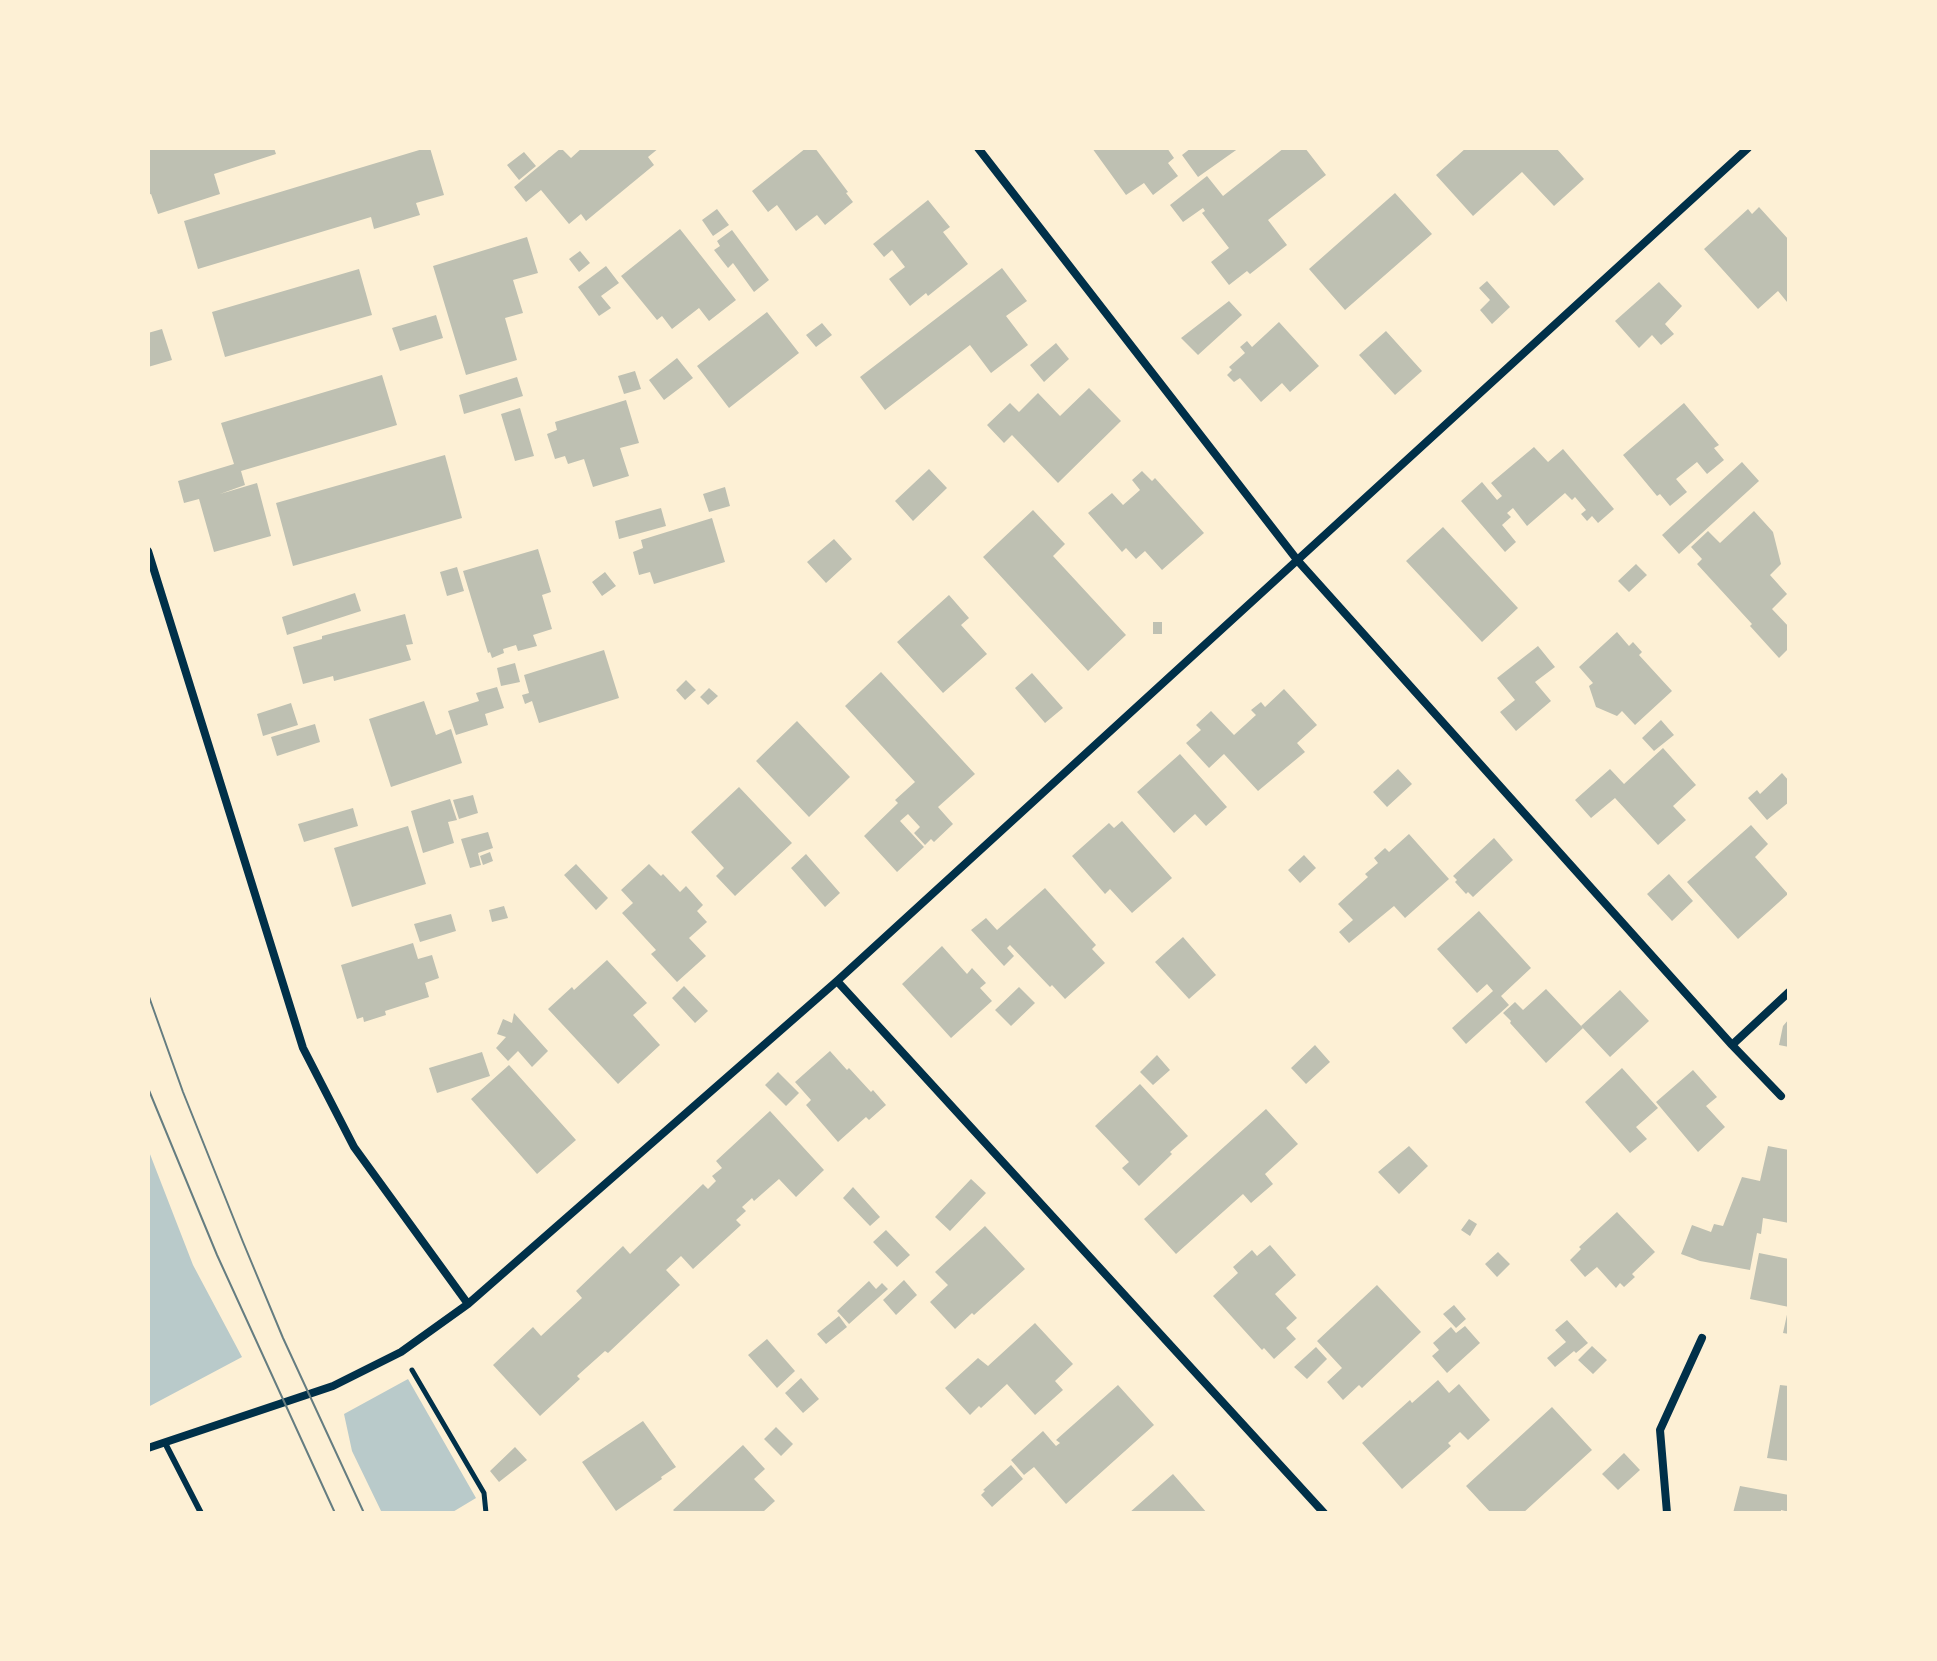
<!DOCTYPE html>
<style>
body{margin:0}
#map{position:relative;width:1937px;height:1661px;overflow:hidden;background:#fdf0d5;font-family:"Zilla Slab",serif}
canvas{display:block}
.frame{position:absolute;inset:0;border:150px solid #fdf0d5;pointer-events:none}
</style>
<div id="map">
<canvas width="1937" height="1661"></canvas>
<div class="frame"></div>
</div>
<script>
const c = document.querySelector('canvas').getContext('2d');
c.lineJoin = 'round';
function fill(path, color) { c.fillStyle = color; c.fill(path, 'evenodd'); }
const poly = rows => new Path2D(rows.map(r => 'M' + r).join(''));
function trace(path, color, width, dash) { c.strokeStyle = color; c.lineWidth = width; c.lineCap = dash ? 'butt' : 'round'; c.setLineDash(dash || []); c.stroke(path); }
fill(poly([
 [148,1149,193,1265,242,1357,148,1407],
 [408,1379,476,1498,451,1513,382,1513,352,1451,344,1414]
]), '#b9caca');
fill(poly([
 [148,148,274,148,276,154,214,174,220,194,158,214,151,194,148,195],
 [426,148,430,148,444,195,416,203,420,215,374,229,371,217,198,269,184,221],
 [561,148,571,158,582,148,659,148,648,157,654,165,586,221,581,214,569,224,541,190,526,202,514,187],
 [806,148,815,148,848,192,846,193,853,202,825,225,817,215,796,231,777,205,768,212,752,191],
 [1092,148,1167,148,1174,158,1168,163,1178,176,1153,195,1144,183,1126,195],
 [1191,148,1239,148,1198,177,1182,155],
 [1284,148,1305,148,1326,175,1268,220,1287,245,1250,274,1247,271,1229,285,1211,262,1229,248,1202,213,1205,211,1203,208,1183,222,1170,205,1207,176,1223,196],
 [1466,148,1556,148,1584,179,1554,206,1522,172,1473,216,1436,175],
 [524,152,536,166,519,180,507,165],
 [1395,193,1432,234,1345,310,1309,269],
 [928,200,950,227,943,232,968,264,928,296,926,293,910,306,889,279,905,267,892,250,884,257,873,244],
 [1759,207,1789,240,1789,301,1787,302,1778,291,1758,309,1704,249,1748,209,1752,214],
 [717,209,729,225,713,236,702,220],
 [680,229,736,300,709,321,699,308,672,329,662,316,657,320,621,276],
 [732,230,769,280,754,292,733,263,728,268,714,250,720,246,717,241],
 [527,237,538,273,513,280,523,313,505,318,517,360,466,375,433,266],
 [580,251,590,263,579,272,569,259],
 [606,266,619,283,601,296,611,308,599,316,578,287],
 [1002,268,1027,301,1006,316,1028,345,991,373,970,345,885,410,860,377],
 [359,269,372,315,225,357,212,312],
 [1487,281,1510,307,1492,324,1480,310,1490,300,1479,288],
 [1659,282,1682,306,1665,324,1674,334,1661,345,1652,335,1639,348,1615,321],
 [1229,301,1242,315,1198,355,1181,338],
 [767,312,799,353,729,408,697,366],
 [436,315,443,338,400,351,392,328],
 [1279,322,1319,366,1290,392,1282,383,1261,402,1240,378,1234,382,1227,375,1232,370,1229,367,1245,353,1240,347,1247,341,1252,347],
 [822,323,832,335,816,347,806,335],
 [162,329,172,360,148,367,148,333],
 [1386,331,1422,371,1395,395,1359,355],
 [1056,343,1069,359,1044,382,1030,365],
 [677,358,693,378,664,400,649,380],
 [635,371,641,389,624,394,618,376],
 [382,375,397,425,241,471,245,485,220,494,257,483,271,536,214,552,199,499,184,503,178,481,234,464,221,423],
 [517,377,523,396,464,414,459,395],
 [1089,388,1121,421,1058,483,1012,435,1004,443,987,425,1010,403,1019,412,1038,393,1060,416],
 [626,400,639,443,620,448,629,476,593,487,584,459,568,464,565,456,555,459,547,434,557,430,555,422],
 [1684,403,1719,445,1714,448,1724,460,1707,474,1697,462,1676,479,1687,492,1670,506,1660,494,1657,496,1623,455],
 [520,408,534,456,515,461,501,414],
 [1534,447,1548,462,1563,449,1614,509,1598,523,1592,516,1587,521,1581,514,1586,510,1575,497,1572,500,1565,493,1527,526,1513,508,1507,513,1511,517,1502,525,1516,542,1505,552,1461,501,1482,482,1497,500,1502,496,1491,483],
 [445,455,462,518,293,566,276,503],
 [1742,462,1759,481,1679,554,1662,535],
 [929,469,947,488,913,521,895,501],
 [1142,471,1152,481,1155,478,1204,533,1162,570,1145,551,1136,559,1126,548,1122,552,1088,513,1112,493,1123,505,1140,490,1132,480],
 [725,487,730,506,709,512,703,494],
 [661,508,666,526,619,539,615,521],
 [1033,510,1065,544,1053,556,1126,635,1088,671,983,557],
 [1754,511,1773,532,1781,564,1770,575,1787,594,1772,609,1789,627,1789,648,1779,658,1750,626,1752,624,1697,564,1702,559,1691,547,1708,531,1720,543],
 [712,518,725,562,654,584,650,572,639,575,633,552,643,548,641,540],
 [1443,527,1518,608,1482,642,1406,561],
 [834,539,852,559,826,583,807,562],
 [538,549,551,592,542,595,552,629,533,635,537,646,518,651,516,645,503,649,504,653,492,658,490,652,488,653,463,571],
 [1636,564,1647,575,1629,592,1618,581],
 [457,567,464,591,447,596,440,572],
 [605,572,616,586,602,596,592,582],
 [355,593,361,611,287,635,282,617],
 [949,595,969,618,961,625,987,654,943,693,897,642],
 [405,614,413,644,406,645,411,660,334,681,333,676,303,684,293,647,322,639,322,636],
 [1153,622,1162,622,1162,634,1153,634],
 [1617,632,1629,646,1633,642,1642,652,1639,655,1672,691,1635,725,1622,711,1617,716,1596,707,1589,686,1593,683,1579,667],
 [1538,646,1555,667,1535,682,1551,701,1516,731,1500,712,1515,700,1497,678],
 [604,650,619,698,539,723,532,701,525,704,522,695,529,693,524,675],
 [515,663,520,682,501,686,497,668],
 [881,672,975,774,938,807,953,824,934,842,931,839,925,845,914,833,920,827,908,814,900,821,924,847,897,872,864,836,898,803,895,800,915,782,845,706],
 [1032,673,1063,708,1045,723,1015,688],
 [686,680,696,690,685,700,676,690],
 [497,687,504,708,485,714,488,725,456,735,448,711,479,701,476,693],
 [709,688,718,696,708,705,700,697],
 [1284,689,1317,725,1297,743,1305,752,1258,791,1224,754,1209,768,1186,743,1201,730,1196,725,1211,711,1234,735,1256,715,1251,710,1261,702,1265,707],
 [424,701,436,735,451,729,462,763,391,787,369,719],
 [291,703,298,725,263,736,257,714],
 [1661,720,1674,735,1654,751,1642,738],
 [797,721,850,777,809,817,756,761],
 [315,724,320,742,277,756,271,737],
 [1663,748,1696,785,1673,806,1686,820,1658,845,1615,798,1591,818,1575,800,1610,769,1624,784],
 [1180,754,1227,807,1206,826,1195,814,1174,833,1137,792],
 [1398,769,1412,784,1387,807,1373,792],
 [1782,773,1789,781,1789,802,1767,820,1748,798,1757,790,1760,794],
 [739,787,792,843,735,896,716,876,724,868,691,832],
 [473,795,478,813,459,819,453,800],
 [450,799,457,820,448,822,454,843,423,853,411,811],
 [353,808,358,826,304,842,298,824],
 [1122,821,1172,878,1132,913,1110,889,1105,894,1072,856,1109,823,1114,828],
 [1751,825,1768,844,1755,857,1788,894,1738,939,1687,882],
 [408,826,426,884,352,907,334,848],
 [488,832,493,848,478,853,481,865,470,868,461,839],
 [1409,834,1449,879,1405,918,1394,906,1349,943,1339,932,1353,920,1338,904,1368,877,1365,874,1378,863,1374,858,1385,848,1389,852],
 [1494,838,1513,860,1473,897,1468,892,1466,894,1455,882,1457,880,1453,876],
 [490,852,493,861,483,865,480,856],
 [806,854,840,893,825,907,791,868],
 [1304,855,1316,868,1300,883,1288,870],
 [576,864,608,898,596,910,564,875],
 [649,864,661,876,663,874,680,892,686,886,703,905,697,911,707,922,689,938,706,956,677,982,651,954,656,950,622,913,633,903,621,890],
 [1669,874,1693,901,1672,921,1647,894],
 [1045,888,1096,945,1092,949,1105,963,1065,999,1052,985,1050,987,1010,945,1007,948,1014,956,1004,966,971,930,986,918,997,930],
 [504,906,508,918,492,922,489,910],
 [1479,911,1531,968,1501,996,1509,1005,1466,1044,1452,1028,1493,991,1487,984,1477,993,1437,949],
 [451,914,456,931,420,942,414,924],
 [1183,937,1216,975,1189,999,1155,962],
 [413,943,418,959,432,955,439,978,425,983,429,997,385,1011,386,1015,364,1022,363,1017,357,1019,341,965],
 [942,946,967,974,972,968,986,983,980,988,992,1001,951,1038,902,984],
 [607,960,647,1003,633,1015,660,1045,618,1084,548,1009,572,987,574,990],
 [684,986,708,1011,695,1023,672,998],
 [1019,987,1035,1003,1011,1026,995,1010],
 [1546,989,1583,1028,1546,1063,1510,1023,1511,1021,1503,1013,1515,1002,1523,1010],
 [1620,990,1649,1021,1610,1057,1581,1026],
 [514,1013,548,1051,532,1067,518,1051,508,1061,496,1048,506,1037,497,1034,503,1019,512,1023],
 [1789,1019,1789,1047,1779,1045,1783,1026],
 [1315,1045,1330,1062,1306,1084,1291,1068],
 [830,1051,847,1070,849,1068,871,1092,873,1090,886,1105,869,1120,866,1117,838,1142,806,1105,811,1100,795,1082],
 [482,1052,490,1076,437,1093,429,1068],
 [1157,1055,1170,1070,1153,1085,1140,1072],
 [509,1065,576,1140,537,1174,471,1099],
 [1622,1068,1658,1108,1636,1127,1647,1139,1630,1153,1585,1102],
 [1693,1070,1717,1097,1706,1106,1725,1127,1698,1152,1656,1102],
 [778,1072,799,1093,786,1106,765,1085],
 [1140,1084,1188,1136,1170,1152,1172,1154,1139,1186,1122,1168,1129,1162,1095,1126],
 [1266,1109,1298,1144,1265,1174,1273,1184,1251,1203,1243,1194,1176,1254,1144,1219],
 [770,1111,824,1170,796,1197,779,1179,754,1201,752,1198,742,1207,746,1211,736,1220,741,1225,693,1269,681,1256,666,1270,680,1285,608,1353,605,1351,577,1376,580,1379,540,1416,493,1365,533,1327,541,1336,582,1298,576,1291,623,1246,630,1254,703,1184,708,1189,716,1181,712,1176,722,1168,716,1161],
 [1409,1146,1428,1166,1399,1194,1378,1172],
 [1768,1146,1789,1150,1789,1223,1763,1218,1761,1234,1757,1233,1750,1270,1700,1261,1681,1254,1692,1225,1711,1232,1714,1224,1723,1226,1742,1177,1760,1181],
 [971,1179,986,1193,950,1231,935,1217],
 [853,1187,880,1217,870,1226,843,1198],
 [1617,1212,1655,1252,1632,1274,1635,1277,1624,1287,1620,1283,1616,1288,1597,1267,1585,1277,1570,1260,1581,1249,1579,1247],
 [1469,1219,1477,1224,1470,1236,1461,1230],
 [985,1226,1025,1269,974,1315,972,1313,955,1329,930,1302,948,1285,935,1272],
 [886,1230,910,1255,897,1267,873,1242],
 [1270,1245,1296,1275,1275,1294,1297,1318,1286,1328,1296,1339,1274,1359,1264,1348,1262,1350,1213,1296,1238,1273,1233,1267,1252,1250,1257,1256],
 [1498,1252,1510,1264,1497,1277,1485,1264],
 [1759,1253,1789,1259,1789,1307,1750,1299],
 [904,1280,917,1295,896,1315,883,1300],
 [869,1281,876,1289,882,1283,888,1289,849,1324,837,1311],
 [1377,1285,1421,1332,1362,1388,1359,1385,1343,1400,1327,1382,1342,1368,1317,1341],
 [1454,1305,1466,1319,1456,1328,1443,1314],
 [1788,1310,1789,1310,1789,1334,1783,1333],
 [839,1316,847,1327,826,1344,817,1334],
 [1567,1320,1588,1343,1576,1353,1574,1351,1555,1367,1547,1358,1566,1342,1555,1330],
 [1035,1323,1073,1364,1055,1381,1063,1390,1035,1415,1007,1384,981,1408,979,1406,970,1415,945,1388,978,1358,988,1366],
 [1465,1326,1480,1343,1447,1373,1432,1356,1439,1350,1433,1343,1451,1327,1456,1333],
 [767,1339,795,1371,777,1388,748,1355],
 [1592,1346,1607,1360,1593,1374,1578,1360],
 [1316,1347,1327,1359,1307,1379,1294,1367],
 [801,1378,819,1399,803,1413,785,1393],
 [1438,1380,1449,1393,1459,1384,1490,1420,1468,1440,1460,1432,1448,1443,1451,1446,1402,1489,1362,1443,1410,1400,1412,1403],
 [1118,1385,1154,1425,1066,1504,1034,1467,1024,1475,1011,1460,1043,1431,1056,1446,1060,1443,1056,1440],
 [1780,1385,1789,1386,1789,1461,1767,1458],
 [1552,1407,1592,1450,1523,1513,1491,1513,1466,1486],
 [643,1421,676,1467,661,1477,662,1479,616,1511,582,1462],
 [776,1427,793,1444,781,1456,764,1439],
 [743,1445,765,1469,754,1479,775,1501,764,1511,766,1513,676,1513,673,1510],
 [515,1447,527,1460,499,1482,490,1471],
 [1624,1453,1640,1470,1618,1490,1602,1474],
 [1011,1465,1023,1479,992,1507,981,1495,985,1491,983,1490],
 [1173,1474,1207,1513,1129,1513],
 [1740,1486,1789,1495,1789,1512,1781,1510,1781,1513,1733,1513]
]), '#bec0b2');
trace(poly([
 [412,1370,484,1493,486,1513]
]), '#003049', 5);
trace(poly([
 [165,1443,201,1513]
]), '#003049', 6);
trace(poly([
 [978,148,1298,561,1732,1045,1781,1096],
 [148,551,303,1048,354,1147,468,1304],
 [837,981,1324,1513],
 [1732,1045,1789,992],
 [148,1448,333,1386,401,1352,468,1304,837,981,1748,148],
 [1667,1513,1660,1430,1702,1338]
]), '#003049', 8);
trace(poly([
 [148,994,183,1092,243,1242,283,1338,364,1513],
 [148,1088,217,1255,335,1513]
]), '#657d81', 2);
</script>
